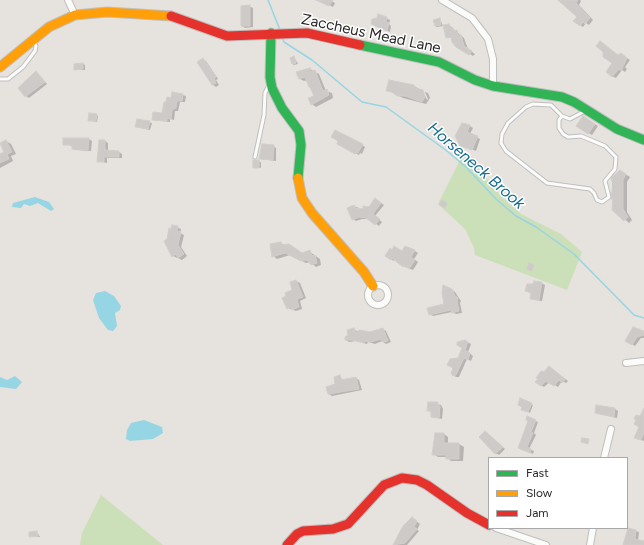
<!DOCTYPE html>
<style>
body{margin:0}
#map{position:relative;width:644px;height:545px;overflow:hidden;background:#e6e2de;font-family:Figtree,sans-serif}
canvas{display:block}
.legend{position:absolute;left:488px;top:457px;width:140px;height:72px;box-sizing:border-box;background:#fff;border:1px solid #a9a9a9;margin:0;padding:5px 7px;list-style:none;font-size:12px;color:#282828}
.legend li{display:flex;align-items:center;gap:8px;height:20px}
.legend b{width:20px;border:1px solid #a9a9a9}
</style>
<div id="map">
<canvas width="644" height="545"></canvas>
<ul class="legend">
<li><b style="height:5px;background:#30b455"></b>Fast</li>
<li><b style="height:5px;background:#ff9f0a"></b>Slow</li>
<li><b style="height:5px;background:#e5322d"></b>Jam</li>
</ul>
</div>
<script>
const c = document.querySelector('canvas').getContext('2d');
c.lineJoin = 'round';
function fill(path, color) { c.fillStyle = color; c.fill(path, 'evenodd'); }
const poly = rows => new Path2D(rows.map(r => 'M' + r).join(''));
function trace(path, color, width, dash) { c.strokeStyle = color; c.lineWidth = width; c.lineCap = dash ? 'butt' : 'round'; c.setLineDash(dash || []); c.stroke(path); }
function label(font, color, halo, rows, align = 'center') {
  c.font = font + ' Figtree,sans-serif'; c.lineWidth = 3; c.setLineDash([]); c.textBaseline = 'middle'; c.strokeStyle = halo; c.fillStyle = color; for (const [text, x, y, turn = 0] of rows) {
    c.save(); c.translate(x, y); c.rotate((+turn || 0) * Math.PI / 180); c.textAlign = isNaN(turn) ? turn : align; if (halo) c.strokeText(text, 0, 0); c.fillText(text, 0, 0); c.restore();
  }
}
fill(poly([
 [464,152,503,198,521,214,561,234,582,252,567,290,475,255,474,248,465,229,438,204],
 [101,495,163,545,80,545,82,533]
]), '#cbdfb9');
fill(poly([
 [35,197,49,202,54,209,51,211,38,203,30,206,24,204,21,208,12,207,13,203],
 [105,291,114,296,121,306,120,310,115,313,117,326,113,331,108,330,99,318,93,300,96,293],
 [15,376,22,382,16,389,0,387,0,377,7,380],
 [144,420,162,427,163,433,153,439,130,441,126,439,127,430,131,423]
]), '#96d5e4');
fill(poly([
 [320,0,329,0,335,3,333,7],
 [564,0,580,0,581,1,579,5,593,20,589,25,586,23,583,27,580,25,578,16],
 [249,6,253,8,253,27,245,28,242,26],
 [379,15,390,20,389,24,391,26,390,32,375,26],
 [440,19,443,26,437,27,435,26],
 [449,25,464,38,468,49,475,54,473,56,457,46,453,38,447,37,444,26],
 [621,54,630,60,625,67,627,69,625,72,622,70,616,78,612,76,613,62],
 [294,57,298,64,294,65,293,64],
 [203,59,206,61,218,79,216,80,219,85,216,87,213,85],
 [83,64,85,65,85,70,75,70],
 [310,69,319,74,326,91,332,93,333,98,316,107,312,104,315,97,308,80,304,81,300,79,298,73],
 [36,72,47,84,29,98,26,96],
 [414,86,423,91,427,100,428,99,425,92,428,93,430,98,426,104,403,98,387,90],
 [182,95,186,96,185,102,180,102,178,111,175,111,174,120,170,119,170,122,153,120,163,114,171,99],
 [96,115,98,116,97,122,89,120],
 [583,117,598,126,592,135,577,126],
 [138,120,152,123,150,130,137,127],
 [470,126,473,128,470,134,480,139,476,151,461,145],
 [64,139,89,139,92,141,91,151,76,150,73,149,73,146,64,144],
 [6,141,11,144,16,154,11,156,13,161,0,168,0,155,6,152],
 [105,141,108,143,108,151,119,152,122,154,122,158,107,158,107,163,98,161],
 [338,144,362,145,365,147,362,154,360,153,359,155],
 [273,146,276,148,276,161,260,159],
 [254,161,261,162,261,168,254,167],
 [625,174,630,177,627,182,627,212,632,220,629,223,613,209,612,178],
 [378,201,384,205,375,216,382,222,379,226,369,219,362,219,356,221,353,219,354,206,364,210],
 [173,226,181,229,180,233,184,235,181,247,187,256,182,260,173,256,168,240],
 [281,243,302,254,310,252,320,259,321,265,316,267,310,262,306,263,290,255,277,259,273,256],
 [410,248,418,253,414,259,418,262,413,270,403,266,395,259,394,261,386,256,403,252],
 [296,281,300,283,306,298,300,301,302,309,296,311,288,308],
 [541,283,545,285,542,301,535,300,531,298],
 [451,289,455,292,461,301,460,303,462,313,456,314,452,312,433,316,430,314,445,305],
 [354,329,358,332,370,333,383,329,386,331,391,342,386,344,382,341,375,344,368,342,367,344,356,341,349,342,346,340],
 [644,332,644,338,641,338,635,346,627,341],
 [465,341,471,344,468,352,473,356,471,361,467,359,459,377,456,377,453,375],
 [552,369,568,381,566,383,562,381,558,387,550,382,544,387,541,385,545,373],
 [340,376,343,381,356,378,359,380,362,390,332,396,329,394],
 [429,403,441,405,443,409,442,419,432,417,432,413,428,410],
 [531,404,533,405,530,413,524,410,523,407],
 [597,407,615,409,618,411,617,418,599,414,596,412],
 [644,410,644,441,638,439,641,418],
 [535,421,538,422,534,433,536,435,529,449,534,451,533,454,522,449],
 [486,432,505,449,499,455,495,453],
 [444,434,448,437,448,444,459,444,464,447,463,461,451,461,447,457,438,457,433,454],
 [415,520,420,524,417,530,419,531,407,545,393,545,404,527],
 [628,529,639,532,638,541,644,542,644,545,625,545],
 [37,532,40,537,30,536]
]), '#0003');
trace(poly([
 [268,0,280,30],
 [282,37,284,42,312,60,362,102,386,107,447,151,466,167,496,199,516,216,536,227,574,254,634,315,644,318]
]), '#96d5e4', 1.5);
const building = poly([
 [316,0,333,0,329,6,316,0],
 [558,0,578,0,576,3,590,18,585,24,583,22,580,26,573,21,577,17,558,0],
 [250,5,250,26,241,26,241,6,250,5],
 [378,14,387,17,386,22,389,23,387,31,371,24,372,19,377,18,378,14],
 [440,18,441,25,435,26,433,20,440,18],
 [449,24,450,28,453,28,454,31,457,30,458,35,461,35,464,46,472,51,469,55,456,47,452,42,451,37,446,38,443,25,449,24],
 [600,41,618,55,621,53,627,58,621,71,619,69,612,77,606,72,612,63,603,57,603,52,596,46,600,41],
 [294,56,296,63,292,64,290,58,294,56],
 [203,58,216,77,214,78,216,83,212,85,197,62,203,58],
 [83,63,83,69,74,70,74,64,83,63],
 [310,68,311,72,315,70,323,91,327,89,329,95,311,105,308,98,314,96,310,87,309,87,305,77,299,79,296,72,310,68],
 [36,71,45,82,25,97,18,88,36,71],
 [389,80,414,85,415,88,423,90,425,97,422,102,405,96,397,96,392,92,386,91,389,80],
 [172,92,183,94,182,101,177,101,176,108,172,110,171,119,167,118,167,121,152,120,153,112,162,113,164,102,166,102,167,97,171,98,172,92],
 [89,113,97,114,96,121,88,121,89,113],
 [583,116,595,124,588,134,576,126,583,116],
 [137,119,150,121,148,129,135,127,137,119],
 [462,123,470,125,467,132,478,136,472,150,460,146,455,136,462,123],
 [335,130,363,144,358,153,356,152,355,154,337,144,338,141,331,137,335,130],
 [63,138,89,138,88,150,72,149,72,145,63,145,63,138],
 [6,140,12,152,7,154,9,159,0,163,0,154,4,152,0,143,6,140],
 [99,140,105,140,105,150,119,151,119,157,104,157,104,162,97,162,99,140],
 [262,144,274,145,273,160,259,159,262,144],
 [253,160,259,160,259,168,253,168,253,160],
 [620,170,626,174,623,180,623,209,628,217,624,221,612,210,613,199,611,199,613,184,611,178,620,170],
 [375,198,381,203,373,214,380,219,375,225,366,218,359,217,352,220,347,208,354,205,355,208,363,209,363,206,369,207,375,198],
 [442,200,447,203,445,208,439,205,442,200],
 [172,225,178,226,177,231,181,232,178,245,184,254,178,258,176,254,172,257,164,241,167,239,169,228,171,229,172,225],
 [281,242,282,245,289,244,302,253,310,250,312,256,315,255,317,263,311,265,307,260,301,261,285,253,272,257,270,244,281,242],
 [394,246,402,251,405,246,415,250,411,257,415,260,409,269,404,265,403,267,392,258,391,260,385,256,390,248,392,250,394,246],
 [529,263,534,265,532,271,527,269,529,263],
 [296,280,303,297,297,299,299,307,292,310,291,307,287,309,282,298,286,296,285,293,292,290,290,282,296,280],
 [534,281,542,282,539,300,530,299,531,293,525,291,527,284,533,284,534,281],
 [443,285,452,289,455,296,458,298,457,301,459,311,452,313,451,310,429,315,427,308,444,304,442,293,443,285],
 [633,327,644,331,644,335,637,337,632,345,625,341,633,327],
 [354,328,356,333,359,330,370,332,383,328,388,341,382,342,381,339,371,342,365,341,364,343,352,340,345,340,345,337,348,335,347,330,354,328],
 [465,340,468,342,465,350,470,353,468,360,464,358,456,375,453,376,451,373,453,368,447,365,450,359,458,358,462,348,457,345,457,342,465,340],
 [549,366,565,379,562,383,559,380,554,386,546,381,541,386,535,382,538,379,536,378,541,371,544,372,549,366],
 [340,375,341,380,356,377,359,389,328,394,326,387,335,384,334,377,340,375],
 [520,398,532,403,528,412,521,410,522,407,518,405,520,398],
 [428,402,438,402,438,406,440,406,439,418,431,417,431,411,427,411,428,402],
 [596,405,615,408,614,417,595,413,596,405],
 [644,408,644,433,641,440,634,438,639,427,634,424,636,420,634,419,636,415,640,416,644,408],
 [527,416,536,420,531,432,533,433,527,447,531,449,530,453,518,448,528,421,526,420,527,416],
 [485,431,503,447,495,454,479,437,485,431],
 [435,433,444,433,444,443,459,443,459,459,446,459,446,455,432,455,435,433],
 [582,438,589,439,588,444,581,442,582,438],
 [412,517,417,521,414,527,417,529,405,543,393,545,403,526,412,517],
 [628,528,636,530,635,539,644,541,644,545,623,545,628,528],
 [37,531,38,536,29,537,29,532,37,531]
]);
fill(building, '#cdcac8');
trace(building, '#d1ceca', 1);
const lane = poly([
 [0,79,8,79,23,67,35,51,36,46,34,41],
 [562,116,559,120,559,128,563,134,568,137,581,136,605,146,616,157,615,169,605,181,609,197,602,202,597,200,594,193,590,189,547,183,506,151,501,143,502,134,508,123,526,107,533,104,551,105,562,116,570,119,585,111],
 [255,157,264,115,265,93,269,85]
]);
const street = poly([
 [68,0,75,15],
 [442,0,472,18,488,39,493,59,493,86],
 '368 295a10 10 0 1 1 20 0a10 10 0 1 1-20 0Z',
 [626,363,644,361],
 [604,458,611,429],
 [496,528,546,545],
 [590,545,593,528]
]);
const fast = poly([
 [271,33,270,77,272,88,282,108,299,131,301,145,298,178],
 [360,45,439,62,475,80,493,86,562,97,574,102,617,129,644,140]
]);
const slow = poly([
 [0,67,49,27,75,15,107,12,171,16],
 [298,178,302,198,312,213,364,272,373,286]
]);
const jam = poly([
 [171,16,227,36,307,33,360,45],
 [287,545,297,534,303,531,333,529,348,524,384,485,402,478,417,480,427,485,467,513,489,525]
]);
trace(lane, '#c0bfbf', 5);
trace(street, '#c0bfbf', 8);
trace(fast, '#c0bfbf', 11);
trace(slow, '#c0bfbf', 11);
trace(jam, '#c0bfbf', 11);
trace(lane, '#fbfbfa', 3);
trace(street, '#fbfbfa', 6);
trace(fast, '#30b455', 9);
trace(slow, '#ff9f0a', 9);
trace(jam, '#e5322d', 9);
label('15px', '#282828', '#fff', [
 ["Zaccheus Mead Lane",371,34,12]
]);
label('italic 16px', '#166d8f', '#fff', [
 ["Horseneck Brook",476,166,41]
]);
</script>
